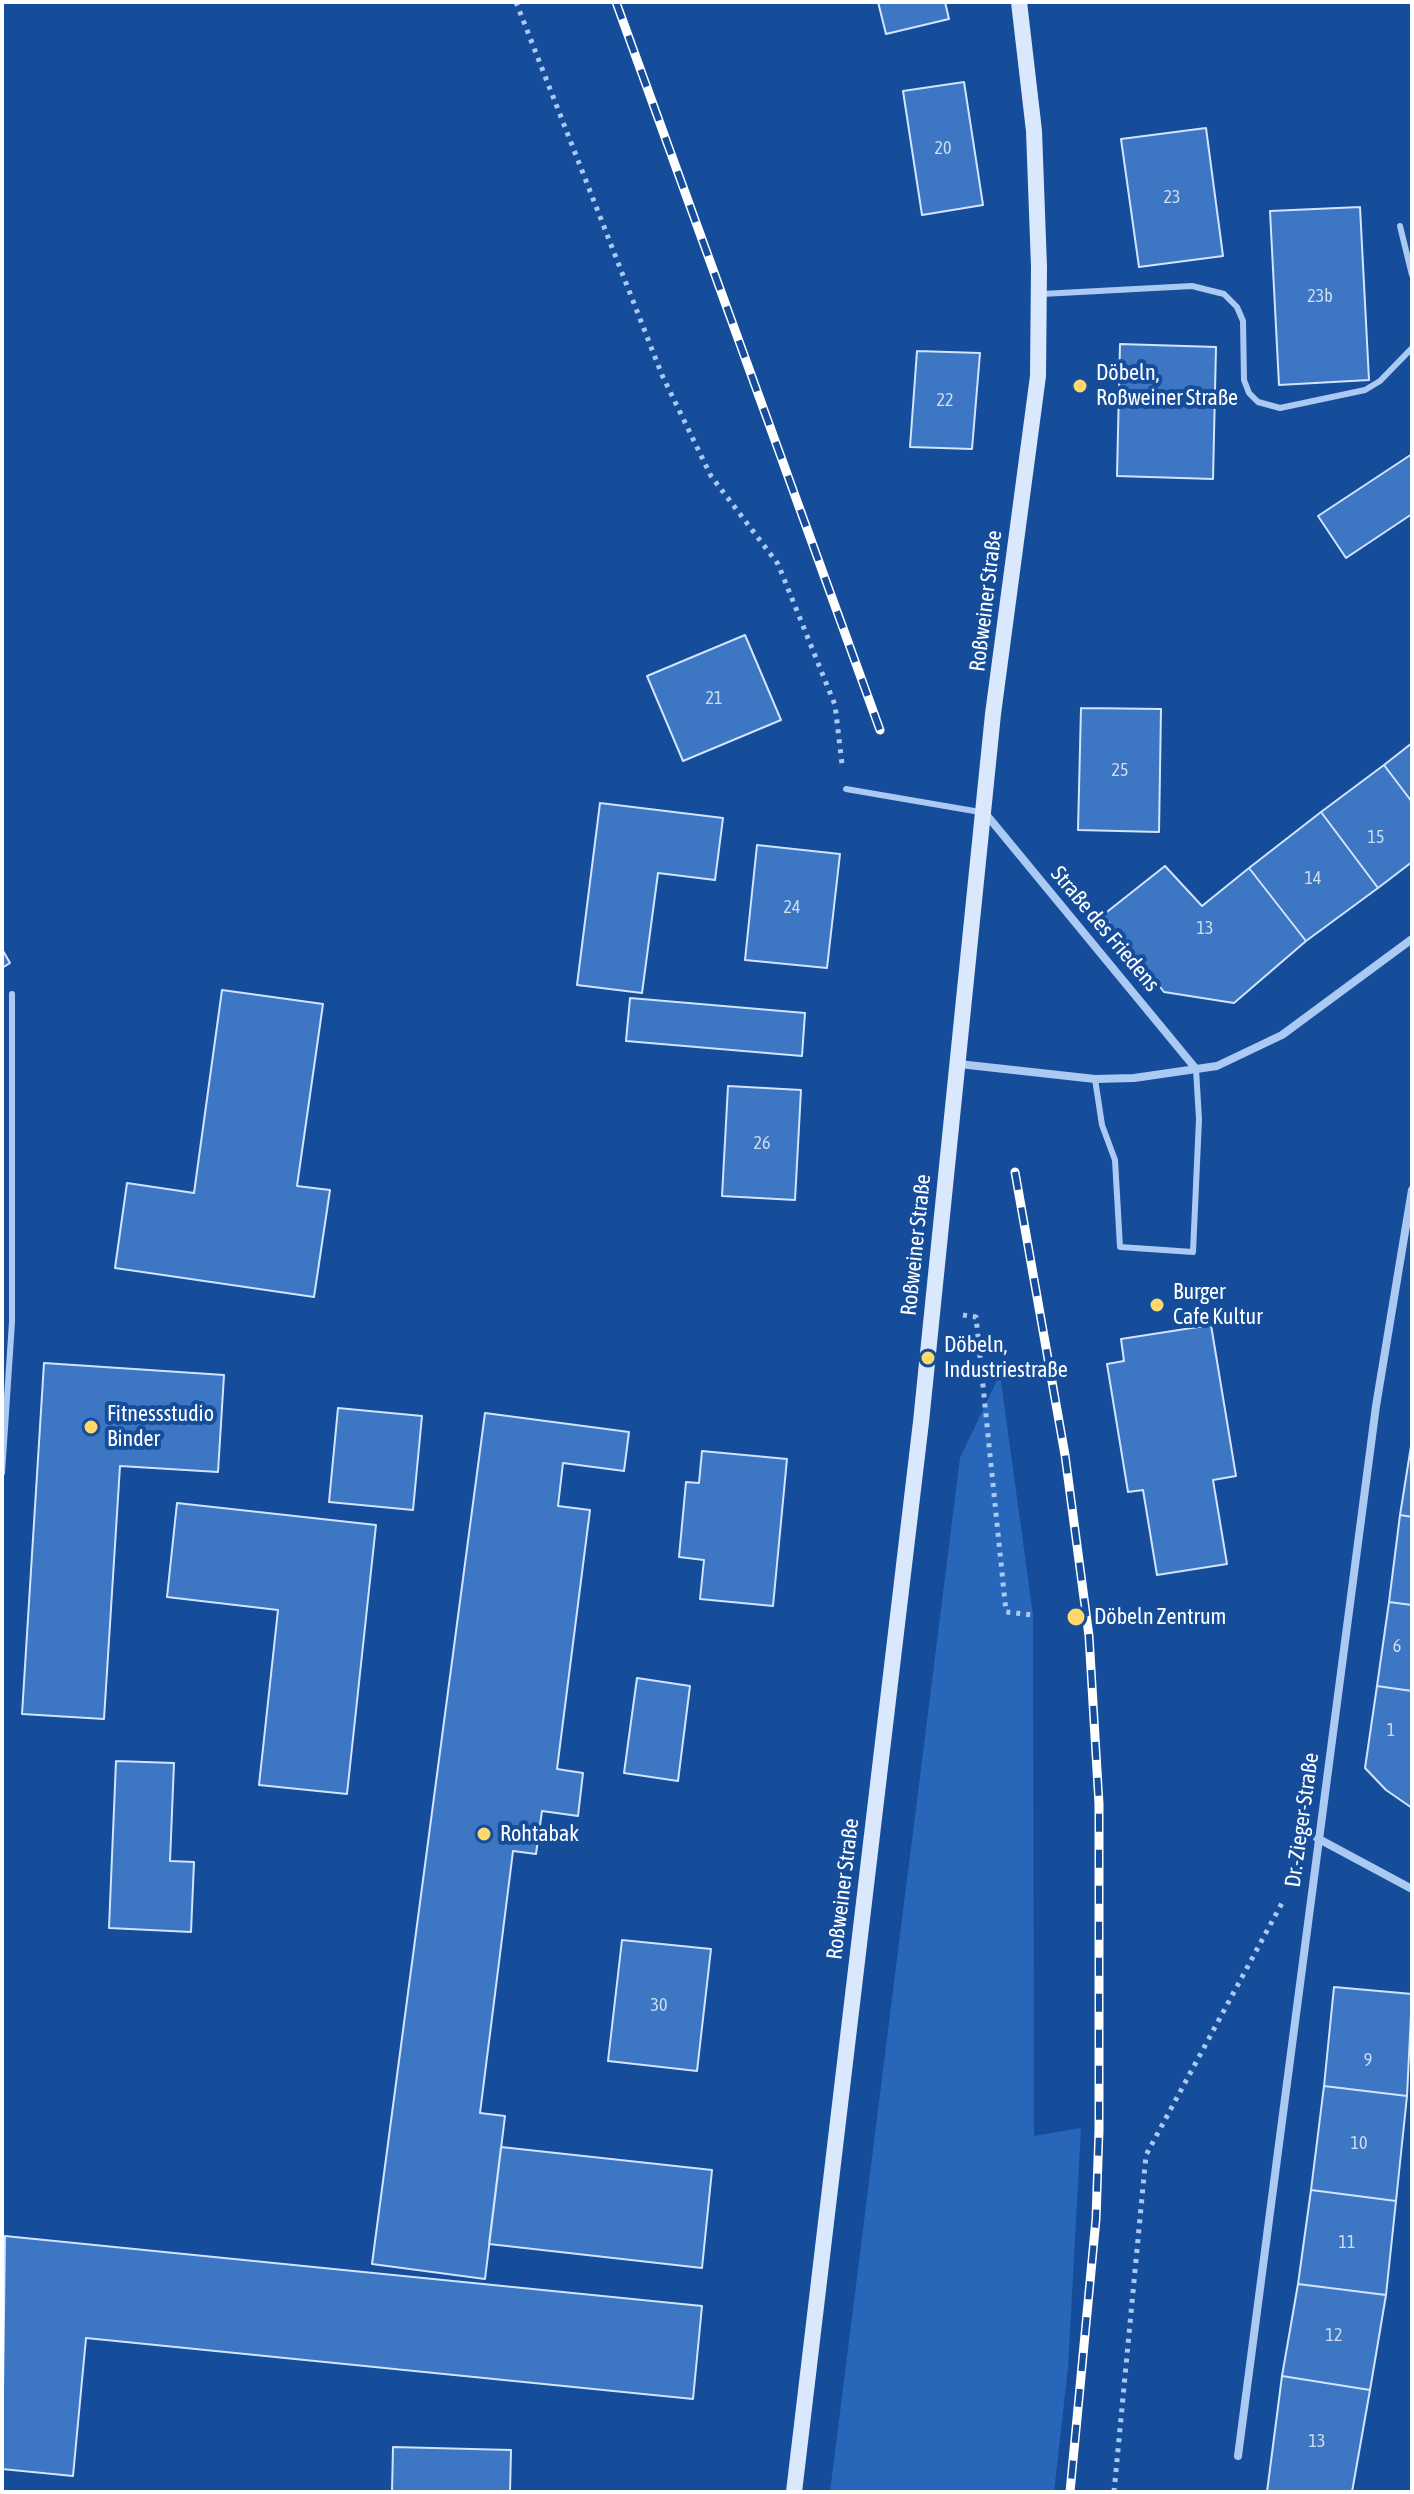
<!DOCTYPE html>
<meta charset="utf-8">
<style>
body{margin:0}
#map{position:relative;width:1414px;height:2494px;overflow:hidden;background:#154d9b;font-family:"Asap Condensed",sans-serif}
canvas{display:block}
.frame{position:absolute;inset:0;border:4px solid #fff;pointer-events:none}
</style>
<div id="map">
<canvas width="1414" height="2494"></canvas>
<div class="frame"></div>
</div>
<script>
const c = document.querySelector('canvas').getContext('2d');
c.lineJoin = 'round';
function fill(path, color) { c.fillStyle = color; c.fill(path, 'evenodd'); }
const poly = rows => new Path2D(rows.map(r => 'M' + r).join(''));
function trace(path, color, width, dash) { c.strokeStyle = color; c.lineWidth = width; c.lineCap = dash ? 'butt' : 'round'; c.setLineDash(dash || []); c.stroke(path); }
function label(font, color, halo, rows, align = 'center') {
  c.font = font + ' "Asap Condensed",sans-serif'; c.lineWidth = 8; c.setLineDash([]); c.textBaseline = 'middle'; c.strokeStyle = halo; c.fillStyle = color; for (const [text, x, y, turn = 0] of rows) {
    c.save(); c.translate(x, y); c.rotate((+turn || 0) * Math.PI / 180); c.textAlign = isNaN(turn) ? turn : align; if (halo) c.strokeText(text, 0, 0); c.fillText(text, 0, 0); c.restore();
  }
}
fill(poly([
 [1000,1374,1033,1615,1034,2136,1081,2128,1068,2368,1054,2492,830,2492,960,1458]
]), '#2866b9');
const building = poly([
 [878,2,945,2,949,19,886,34,878,2],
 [964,82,983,205,922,215,903,91,964,82],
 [1206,128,1223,256,1139,267,1121,139,1206,128],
 [1360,207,1369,380,1279,385,1270,211,1360,207],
 [1120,344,1216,347,1213,479,1117,476,1120,344],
 [917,351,980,353,972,449,910,447,917,351],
 [1412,454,1412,514,1346,558,1318,516,1412,454],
 [745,635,781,720,683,761,647,676,745,635],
 [1081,708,1161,709,1159,832,1078,830,1081,708],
 [1412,743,1412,802,1384,765,1412,743],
 [1384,765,1412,802,1412,862,1378,888,1321,812,1384,765],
 [600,803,723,818,715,880,658,873,642,993,577,985,600,803],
 [1321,812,1378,888,1306,941,1249,868,1321,812],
 [757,845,840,854,827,968,745,960,757,845],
 [1165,866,1202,906,1249,868,1306,941,1234,1003,1164,992,1103,915,1165,866],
 [2,949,10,963,2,968,2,949],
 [222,990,323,1004,297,1186,330,1190,314,1297,115,1268,127,1183,194,1193,222,990],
 [630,998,805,1013,802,1056,626,1041,630,998],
 [728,1086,801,1090,795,1200,722,1196,728,1086],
 [1211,1325,1236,1476,1213,1480,1227,1564,1157,1575,1143,1490,1128,1492,1107,1364,1124,1361,1121,1339,1211,1325],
 [44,1363,224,1375,218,1472,120,1466,104,1719,22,1714,44,1363],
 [338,1408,422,1416,413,1510,329,1502,338,1408],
 [485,1413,629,1432,624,1471,563,1463,558,1506,590,1510,557,1769,583,1773,578,1816,542,1811,536,1854,513,1851,480,2113,505,2116,485,2279,372,2264,485,1413],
 [1412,1440,1412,1517,1400,1515,1412,1440],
 [702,1451,787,1459,773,1606,700,1599,704,1560,679,1557,686,1482,699,1483,702,1451],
 [177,1503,376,1525,347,1794,259,1785,278,1610,167,1597,177,1503],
 [1400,1515,1412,1517,1412,1605,1389,1602,1400,1515],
 [1389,1602,1412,1605,1412,1691,1377,1686,1389,1602],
 [637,1678,690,1686,678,1781,624,1773,637,1678],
 [1377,1686,1412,1691,1412,1808,1386,1790,1365,1768,1377,1686],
 [116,1761,174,1763,170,1861,194,1862,191,1932,109,1928,116,1761],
 [622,1940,711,1949,697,2071,608,2061,622,1940],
 [1334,1987,1412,1994,1407,2096,1324,2086,1334,1987],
 [1324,2086,1407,2096,1396,2201,1311,2190,1324,2086],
 [501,2147,712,2170,702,2268,489,2244,501,2147],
 [1311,2190,1396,2201,1386,2295,1298,2284,1311,2190],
 [5,2236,702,2306,693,2399,86,2338,73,2476,2,2469,5,2236],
 [1298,2284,1386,2295,1370,2390,1282,2376,1298,2284],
 [1282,2376,1370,2390,1352,2492,1267,2492,1282,2376],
 [393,2447,511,2450,510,2492,392,2492,393,2447]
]);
fill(building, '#3d76c2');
trace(building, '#d2e5fd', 2);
trace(poly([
 [516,2,662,375,711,476,778,564,835,705,842,764],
 [963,1315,976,1317,1006,1612,1033,1615],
 [1114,2492,1146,2155,1282,1903]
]), '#aac9f3', 5, [4, 6]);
trace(poly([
 [1400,226,1412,275],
 [1042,294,1192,286,1224,294,1237,307,1243,321,1244,380,1249,393,1258,402,1280,408,1365,390,1380,381,1412,348],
 [846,789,980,812],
 [1095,1079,1102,1125,1115,1160,1120,1247,1193,1252,1199,1119,1196,1069],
 [2,1473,12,1322,12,994]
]), '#aac9f3', 6);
trace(poly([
 [985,813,1196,1069],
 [959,1064,1095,1079,1134,1078,1217,1066,1282,1035,1412,939],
 [1317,1838,1412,1889],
 [1238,2456,1376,1406,1412,1190]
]), '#aac9f3', 8);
trace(poly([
 [794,2492,921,1422,993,714,1038,376,1039,267,1034,131,1019,2]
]), '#d9e8fc', 16);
const rail = poly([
 [616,2,880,730],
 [1015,1172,1065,1455,1089,1636,1099,1804,1099,2130,1096,2219,1070,2492]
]);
trace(rail, '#fff', 9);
trace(rail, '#154d9b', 6, [18]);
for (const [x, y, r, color] of [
 [1080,386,8,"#ffd86c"],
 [1157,1305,8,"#ffd86c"],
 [928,1358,8,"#ffd86c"],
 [91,1427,8,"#ffd86c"],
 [1076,1617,10,"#ffd86c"],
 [484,1834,8,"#ffd86c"]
]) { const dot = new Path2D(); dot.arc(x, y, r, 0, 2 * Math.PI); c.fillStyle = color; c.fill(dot); trace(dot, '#154d9b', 3); }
label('18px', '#ceddf0', null, [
 ["20",943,148],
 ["23",1172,197],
 ["23b",1320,296],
 ["22",945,400],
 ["21",714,698],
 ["25",1120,770],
 ["15",1376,837],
 ["14",1313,878],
 ["24",792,907],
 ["13",1205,928],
 ["26",762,1143],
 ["6",1397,1646],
 ["1",1391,1730],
 ["30",659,2005],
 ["9",1368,2060],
 ["10",1359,2143],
 ["11",1347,2242],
 ["12",1334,2335],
 ["13",1317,2441]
]);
label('22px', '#fff', '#154d9b', [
 ["Döbeln,",1096,373],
 ["Roßweiner Straße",1096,398],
 ["Burger",1173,1292],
 ["Cafe Kultur",1173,1317],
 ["Döbeln,",944,1345],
 ["Industriestraße",944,1370],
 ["Fitnessstudio",107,1414],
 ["Binder",107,1439],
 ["Döbeln Zentrum",1094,1617],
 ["Rohtabak",500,1834]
], 'left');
label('22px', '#fff', '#154d9b', [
 ["Roßweiner Straße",986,601,-83],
 ["Straße des Friedens",1105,929,50],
 ["Roßweiner Straße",916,1245,-84],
 ["Dr.-Zieger-Straße",1302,1820,-82],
 ["Roßweiner Straße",843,1889,-83]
]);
</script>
